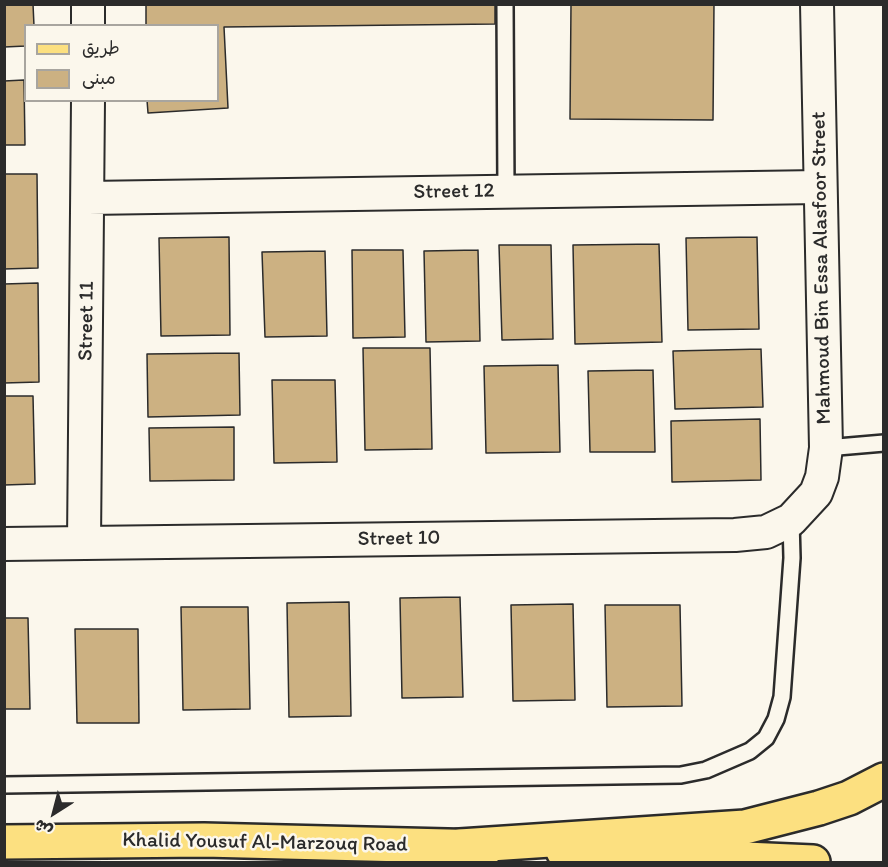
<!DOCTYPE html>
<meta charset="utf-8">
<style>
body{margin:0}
#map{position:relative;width:888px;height:867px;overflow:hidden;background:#fbf7ec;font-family:Itim,"Playpen Sans Arabic",sans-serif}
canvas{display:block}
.frame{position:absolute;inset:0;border:6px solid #2b2b2b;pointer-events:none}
.legend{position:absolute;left:24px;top:24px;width:195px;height:78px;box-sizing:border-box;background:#fbf7ec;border:2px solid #a8a59f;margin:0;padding:8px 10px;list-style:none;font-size:18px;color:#2b2b2b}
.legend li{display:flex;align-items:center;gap:12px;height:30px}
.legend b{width:30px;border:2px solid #a8a59f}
.north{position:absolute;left:24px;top:783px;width:60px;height:60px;-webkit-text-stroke:4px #fbf7ec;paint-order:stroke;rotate:216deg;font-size:16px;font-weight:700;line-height:24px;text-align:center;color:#2b2b2b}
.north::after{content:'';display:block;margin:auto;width:21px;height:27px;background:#2b2b2b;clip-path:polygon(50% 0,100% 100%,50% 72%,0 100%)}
</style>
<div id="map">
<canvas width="888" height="867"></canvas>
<div class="frame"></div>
<ul class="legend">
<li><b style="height:8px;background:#fce080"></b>طريق</li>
<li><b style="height:16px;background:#ccb182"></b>مبنى</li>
</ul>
<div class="north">ش</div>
</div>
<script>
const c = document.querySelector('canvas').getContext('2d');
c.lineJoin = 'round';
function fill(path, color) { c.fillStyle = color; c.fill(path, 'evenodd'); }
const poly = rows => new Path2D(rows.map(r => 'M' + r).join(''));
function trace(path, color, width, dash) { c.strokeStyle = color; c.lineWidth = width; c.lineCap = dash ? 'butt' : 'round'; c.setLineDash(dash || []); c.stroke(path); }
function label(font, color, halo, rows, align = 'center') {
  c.font = font + ' Itim,sans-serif'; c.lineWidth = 5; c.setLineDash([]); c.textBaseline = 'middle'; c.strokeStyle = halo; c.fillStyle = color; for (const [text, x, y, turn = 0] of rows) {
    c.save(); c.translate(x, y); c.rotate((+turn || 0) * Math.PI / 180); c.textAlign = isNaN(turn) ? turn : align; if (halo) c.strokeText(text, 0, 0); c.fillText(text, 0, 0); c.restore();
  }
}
const building = poly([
 [4,4,33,4,34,26,26,26,26,46,4,47,4,4],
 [146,4,495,4,495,24,224,27,228,108,148,113,147,100,218,100,218,26,146,26,146,4],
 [571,4,714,4,713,120,570,119,571,4],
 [24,80,25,145,4,145,4,81,24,80],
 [4,174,37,174,38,268,4,269,4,174],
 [229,237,230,335,161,336,159,238,229,237],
 [757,237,759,329,688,330,686,238,757,237],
 [659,244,662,342,575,344,573,245,659,244],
 [499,245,551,245,553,339,502,340,499,245],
 [352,250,403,250,405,337,353,338,352,250],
 [478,250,480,341,426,342,424,251,478,250],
 [325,251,327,336,265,337,262,252,325,251],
 [38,283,39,382,4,383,4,284,38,283],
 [363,348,430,348,432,449,365,450,363,348],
 [761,349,763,407,675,409,673,351,761,349],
 [239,353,240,415,148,417,147,354,239,353],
 [558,365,560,452,486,453,484,366,558,365],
 [653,370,655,452,590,452,588,371,653,370],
 [272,380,335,380,337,462,274,463,272,380],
 [4,396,33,396,35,484,4,485,4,396],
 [760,419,761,480,672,482,671,421,760,419],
 [234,427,234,480,150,481,149,428,234,427],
 [460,597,463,697,402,698,400,598,460,597],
 [349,602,351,716,289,717,287,603,349,602],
 [573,604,575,700,513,701,511,605,573,604],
 [605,605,680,605,682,706,607,707,605,605],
 [181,607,248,607,250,709,183,710,181,607],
 [4,618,28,618,30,709,4,709,4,618],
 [75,629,138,629,139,723,77,723,75,629]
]);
fill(building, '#ccb182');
trace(building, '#2b2b2b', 1.5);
const lane = poly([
 [505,4,506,192],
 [826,448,884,443],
 [4,785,681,775,706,770,750,751,766,738,776,719,782,697,792,558,791,520]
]);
const street = poly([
 [88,4,88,26],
 [88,198,819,187],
 [84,542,88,100],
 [4,544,735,535,766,532,791,520,816,493,822,477,826,448,817,4]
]);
const primary = poly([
 [4,842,204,840,488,847],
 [563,851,813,862]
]);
const highway = poly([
 [460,846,745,827,819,808,849,798,884,780]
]);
trace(lane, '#2b2b2b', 20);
trace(street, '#2b2b2b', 36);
trace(primary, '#2b2b2b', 38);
trace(highway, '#2b2b2b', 38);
trace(lane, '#fbf7ec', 15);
trace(street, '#fbf7ec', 32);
trace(primary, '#fce080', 33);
trace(highway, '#fce080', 33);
label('21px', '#2b2b2b', '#fbf7ec', [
 ["Street 12",454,192,-1],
 ["Mahmoud Bin Essa Alasfoor Street",822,268,-91],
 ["Street 11",87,321,-89],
 ["Street 10",399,539,-1],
 ["Khalid Yousuf Al-Marzouq Road",265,843,1]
]);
</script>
